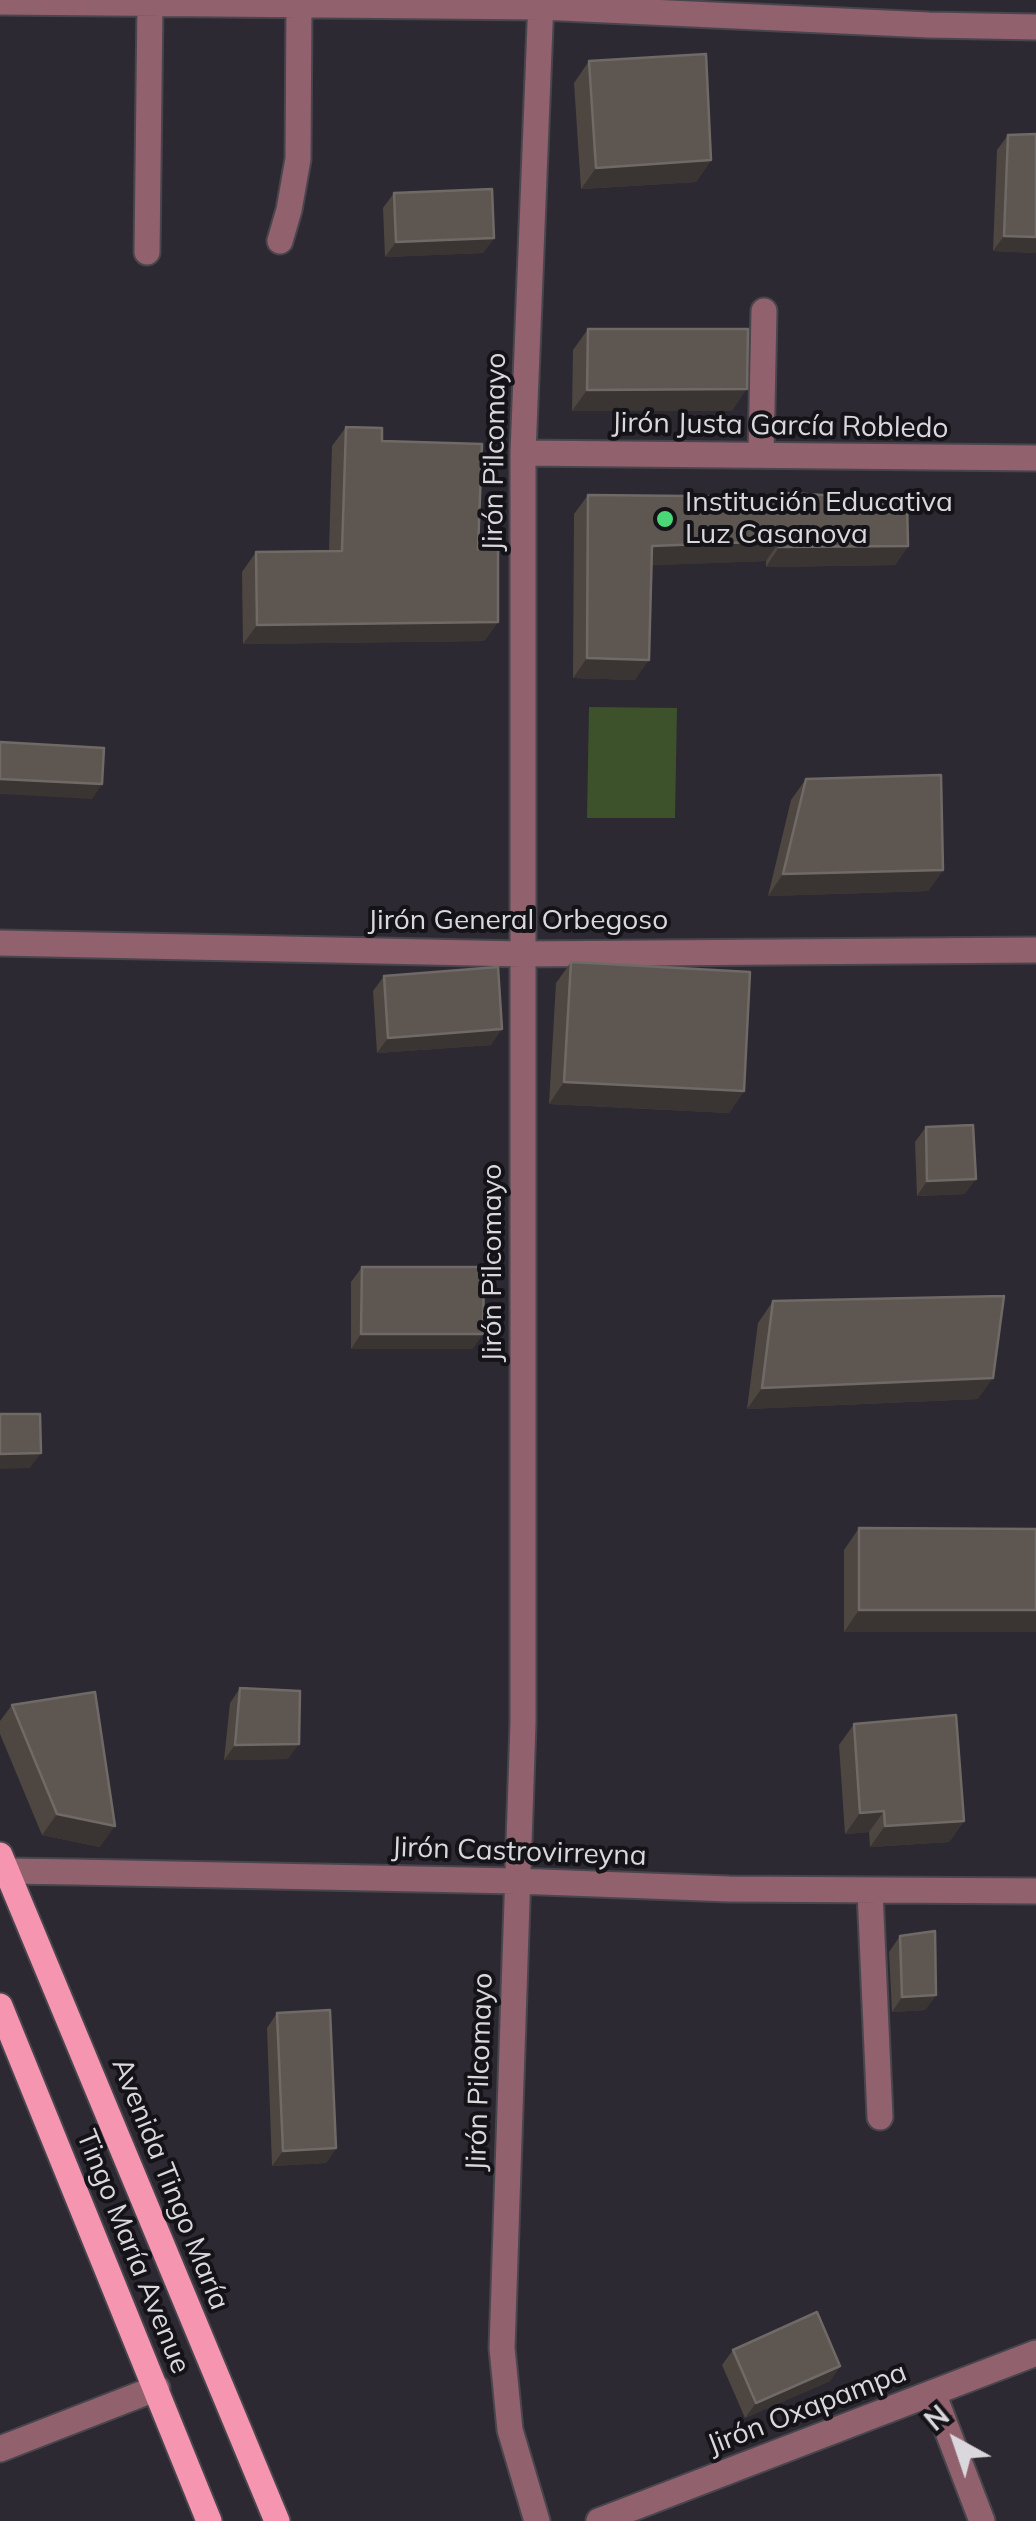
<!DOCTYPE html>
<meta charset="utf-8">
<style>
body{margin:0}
#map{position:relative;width:1036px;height:2521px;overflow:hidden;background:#2d2932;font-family:Mulish,sans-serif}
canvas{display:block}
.north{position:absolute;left:906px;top:2391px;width:100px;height:100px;-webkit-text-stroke:8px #141317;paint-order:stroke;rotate:320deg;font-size:28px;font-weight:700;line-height:40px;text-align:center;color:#dad7dd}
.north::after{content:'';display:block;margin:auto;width:35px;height:45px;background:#dad7dd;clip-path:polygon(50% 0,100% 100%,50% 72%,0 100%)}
</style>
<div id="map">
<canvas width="1036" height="2521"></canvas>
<div class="north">N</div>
</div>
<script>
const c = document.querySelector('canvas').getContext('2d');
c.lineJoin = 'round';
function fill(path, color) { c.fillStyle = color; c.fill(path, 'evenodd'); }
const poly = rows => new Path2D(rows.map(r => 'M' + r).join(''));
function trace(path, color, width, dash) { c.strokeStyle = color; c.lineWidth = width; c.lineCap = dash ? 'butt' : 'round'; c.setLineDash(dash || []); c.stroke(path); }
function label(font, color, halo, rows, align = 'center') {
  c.font = font + ' Mulish,sans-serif'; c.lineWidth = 8; c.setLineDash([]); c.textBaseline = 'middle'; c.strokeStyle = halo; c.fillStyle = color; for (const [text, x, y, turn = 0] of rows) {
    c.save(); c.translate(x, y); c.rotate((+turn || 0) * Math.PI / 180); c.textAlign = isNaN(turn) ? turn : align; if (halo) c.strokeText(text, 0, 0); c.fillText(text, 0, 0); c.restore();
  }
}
fill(poly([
 [589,707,677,708,675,818,587,818]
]), '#3d522b');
const minor = poly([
 [0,2,541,7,929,25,1036,27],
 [280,241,289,210,298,159,299,5],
 [147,252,150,4],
 [523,453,1036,458],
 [761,455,764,311],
 [0,943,522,954,1036,950],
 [0,1874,7,1871,75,1872,516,1881,729,1889,1036,1891],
 [870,1892,880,2117],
 [933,2393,982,2521],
 [0,2449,157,2388],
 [537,2521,510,2430,502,2348,523,1723,523,453,541,0],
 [599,2521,1036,2353]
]);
const major = poly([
 [0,1855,277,2521],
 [0,2006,209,2521]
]);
trace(minor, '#49454d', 29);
trace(major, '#49454d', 29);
trace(minor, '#91616d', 25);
trace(major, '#f695af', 25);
fill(poly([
 [589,61,711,160,696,182,581,189,574,83],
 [1036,134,1036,253,993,251,997,150,1008,135],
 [394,193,494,238,483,253,385,257,383,208],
 [588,329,732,411,572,411,573,350],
 [346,427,382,441,478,549,498,622,484,641,243,644,242,572,256,552,329,551,332,446],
 [788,493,908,546,895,565,766,567,766,561,651,565,635,680,573,678,574,514,588,495,785,497],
 [806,779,943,870,928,891,768,896,791,800],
 [571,962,744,1091,729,1113,549,1104,556,983],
 [384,976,491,1045,377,1053,373,991],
 [926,1127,965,1194,917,1196,915,1142],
 [362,1267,483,1334,472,1349,351,1349,351,1282],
 [773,1301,978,1399,747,1409,758,1323],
 [859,1528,1036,1632,844,1632,844,1550],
 [240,1688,288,1759,224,1760,230,1703],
 [12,1705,100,1847,42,1835,0,1734,0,1721],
 [854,1724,964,1821,949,1842,870,1847,869,1832,845,1834,839,1745],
 [900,1936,936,1995,925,2010,892,2012,889,1952],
 [277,2013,336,2148,326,2163,272,2166,267,2028],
 [733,2350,840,2366,830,2381,745,2418,722,2365]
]), '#4e4640');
fill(poly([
 [711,160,696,182,581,189,596,168],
 [1004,236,1036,237,1036,253,993,251],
 [494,238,483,253,385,257,396,242],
 [747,389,732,411,572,411,587,390],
 [780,541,766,561,638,566,652,546],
 [908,546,895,565,766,567,779,547],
 [498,622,484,641,243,644,257,625],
 [587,658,649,660,635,680,573,678],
 [0,779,102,784,92,799,0,794],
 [943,870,928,891,768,896,783,874],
 [502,1029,491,1045,377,1053,388,1038],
 [564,1082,744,1091,729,1113,549,1104],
 [976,1179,965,1194,917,1196,927,1181],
 [361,1334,483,1334,472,1349,351,1349],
 [993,1378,978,1399,747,1409,762,1388],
 [41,1453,30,1468,0,1469,0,1454],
 [859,1610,1036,1610,1036,1632,844,1632],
 [299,1744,288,1759,224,1760,235,1745],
 [884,1811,869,1832,845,1834,860,1813],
 [57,1814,115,1826,100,1847,42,1835],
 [964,1821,949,1842,870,1847,885,1826],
 [936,1995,925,2010,892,2012,902,1997],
 [336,2148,326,2163,272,2166,283,2151],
 [840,2366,830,2381,745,2418,756,2403]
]), '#3a3433');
const building = poly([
 [706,54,711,160,596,168,589,61,706,54],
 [1036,134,1036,237,1004,236,1008,135,1036,134],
 [492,189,494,238,396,242,394,193,492,189],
 [588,329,748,329,747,389,587,390,588,329],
 [346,427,382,428,382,441,482,444,478,549,498,549,498,622,257,625,256,552,342,551,346,427],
 [788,493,907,500,908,546,779,547,780,541,652,546,649,660,587,658,588,495,787,497,788,493],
 [0,742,104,748,102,784,0,779,0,742],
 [941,775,943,870,783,874,806,779,941,775],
 [571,962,750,972,744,1091,564,1082,571,962],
 [498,967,502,1029,388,1038,384,976,498,967],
 [973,1125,976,1179,927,1181,926,1127,973,1125],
 [362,1267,484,1267,483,1334,361,1334,362,1267],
 [1004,1296,993,1378,762,1388,773,1301,1004,1296],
 [0,1414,40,1414,41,1453,0,1454,0,1414],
 [859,1528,1036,1529,1036,1610,859,1610,859,1528],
 [240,1688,300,1691,299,1744,235,1745,240,1688],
 [95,1692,115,1826,57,1814,12,1705,95,1692],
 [956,1715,964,1821,885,1826,884,1811,860,1813,854,1724,956,1715],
 [935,1931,936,1995,902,1997,900,1936,935,1931],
 [330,2010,336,2148,283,2151,277,2013,330,2010],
 [817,2312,840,2366,756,2403,733,2350,817,2312]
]);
fill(building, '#5d5651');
trace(building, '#706a67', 2.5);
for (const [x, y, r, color] of [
 [665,519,10,"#49d778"]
]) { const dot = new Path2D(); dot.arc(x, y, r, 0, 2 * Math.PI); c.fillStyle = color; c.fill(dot); trace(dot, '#141317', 4); }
label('28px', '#dad7dd', '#141317', [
 ["Jirón Justa García Robledo",780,426,1],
 ["Jirón Pilcomayo",495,452,-89],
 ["Jirón General Orbegoso",518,921],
 ["Jirón Pilcomayo",493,1263,-90],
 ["Jirón Castrovirreyna",519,1852,2],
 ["Jirón Pilcomayo",480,2072,-88],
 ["Avenida Tingo María",170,2184,68],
 ["Tingo María Avenue",133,2252,68],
 ["Jirón Oxapampa",807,2409,-21]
]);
label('28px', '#dad7dd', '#141317', [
 ["Institución Educativa",685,503],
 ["Luz Casanova",685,535]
], 'left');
</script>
